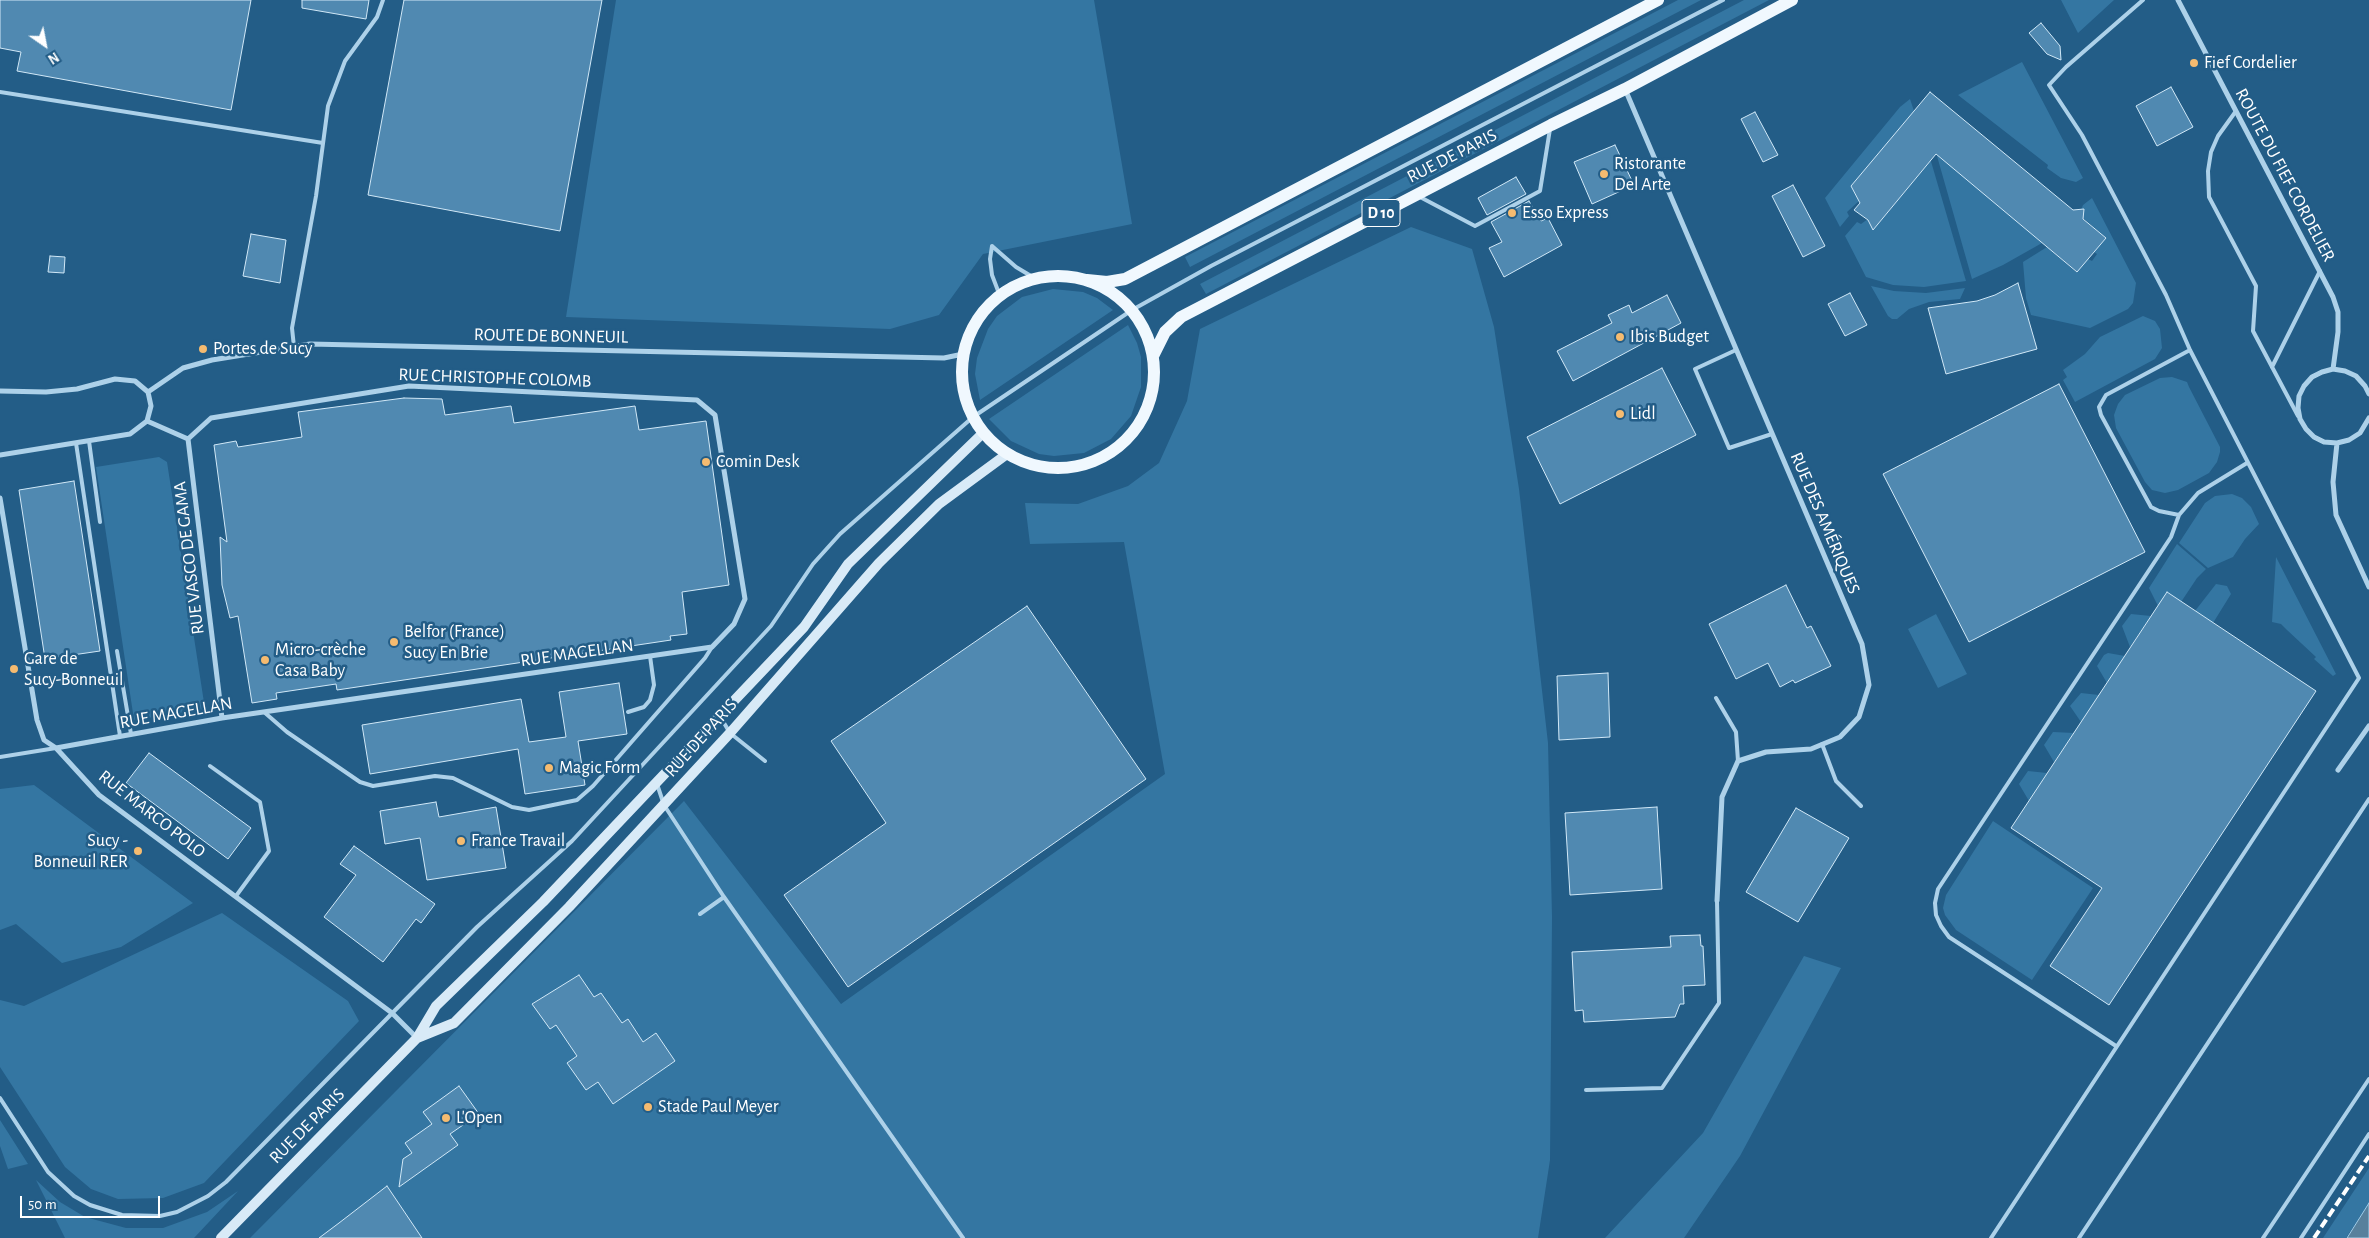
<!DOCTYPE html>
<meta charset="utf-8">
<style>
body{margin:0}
#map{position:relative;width:2369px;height:1238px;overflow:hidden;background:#235d87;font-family:"Alegreya Sans",sans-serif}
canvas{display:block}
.north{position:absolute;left:20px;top:20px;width:50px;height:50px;-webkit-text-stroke:4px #235d87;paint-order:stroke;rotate:147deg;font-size:14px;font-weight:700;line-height:20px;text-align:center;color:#fff}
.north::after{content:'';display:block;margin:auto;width:18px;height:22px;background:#fff;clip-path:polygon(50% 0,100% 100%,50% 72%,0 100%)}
.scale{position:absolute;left:20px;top:1196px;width:140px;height:22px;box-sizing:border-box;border:2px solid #fff;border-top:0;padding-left:6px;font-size:15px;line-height:18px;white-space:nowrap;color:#fff;-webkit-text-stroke:4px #235d87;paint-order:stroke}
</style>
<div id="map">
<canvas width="2369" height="1238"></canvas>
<div class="north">N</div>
<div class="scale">50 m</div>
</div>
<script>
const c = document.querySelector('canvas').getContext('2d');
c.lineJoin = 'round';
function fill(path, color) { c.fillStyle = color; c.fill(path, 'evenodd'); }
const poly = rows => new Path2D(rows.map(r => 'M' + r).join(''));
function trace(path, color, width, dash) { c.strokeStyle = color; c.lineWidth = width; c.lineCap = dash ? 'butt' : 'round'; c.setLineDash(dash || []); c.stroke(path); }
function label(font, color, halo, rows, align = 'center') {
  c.font = font + ' "Alegreya Sans",sans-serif'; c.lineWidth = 5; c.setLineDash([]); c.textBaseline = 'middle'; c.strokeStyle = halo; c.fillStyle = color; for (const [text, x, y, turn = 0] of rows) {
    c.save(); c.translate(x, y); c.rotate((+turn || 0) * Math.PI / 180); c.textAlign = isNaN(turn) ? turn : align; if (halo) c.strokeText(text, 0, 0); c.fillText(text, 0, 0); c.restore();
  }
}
fill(poly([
 [616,0,1094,0,1132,224,983,254,939,315,890,329,566,317],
 [1678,0,1701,0,1190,267,1185,257],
 [1744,0,1769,0,1206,294,1200,284],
 [2061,0,2114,0,2078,33],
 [2022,62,2083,178,2076,182,2061,178,2047,168,2048,165,1958,95],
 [1910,99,1914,111,1851,186,1859,201,1847,212,1849,216,1840,227,1825,198,1900,107],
 [1941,154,1943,159,2042,243,2003,265,1972,279,1937,156],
 [1930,158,1966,281,1924,287,1893,285,1866,277,1845,236,1857,222,1861,224,1868,219,1874,229,1928,164,1927,159],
 [2092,198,2136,283,2133,303,2128,309,2090,328,2031,315,2026,298,2023,262,2047,247,2076,272,2088,259,2092,261,2097,254,2094,252,2106,238,2083,218,2081,210,2083,205],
 [1411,227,1472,249,1494,327,1519,489,1548,743,1552,917,1550,1160,1538,1238,250,1238,684,801,841,1004,1165,774,1124,542,1030,544,1025,503,1078,504,1128,486,1159,463,1187,401,1200,329],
 [1871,286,1894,291,1926,293,1965,288,1960,299,1929,302,1909,309,1897,319,1892,319,1888,316],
 [1053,289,1083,292,1097,298,1113,310,980,400,975,374,977,358,988,329,997,316,1022,297],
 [2143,316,2155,321,2160,329,2162,348,2155,359,2075,402,2063,380,2067,377,2063,370,2085,354,2100,337],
 [1128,325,1137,343,1141,357,1141,387,1131,416,1111,439,1084,453,1054,456,1039,454,1011,441,989,419],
 [2172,377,2187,382,2189,387,2220,447,2220,452,2217,462,2209,473,2178,490,2165,493,2152,490,2145,482,2116,428,2114,415,2118,404,2125,395,2160,378],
 [159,457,167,462,205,709,134,720,96,467],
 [2232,494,2242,498,2251,507,2259,524,2245,539,2233,557,2208,568,2179,543,2205,503,2215,496],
 [2177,544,2206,569,2197,578,2181,602,2167,592,2158,606,2149,588],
 [2276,557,2336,674,2333,676,2314,659,2316,657,2287,630,2281,624,2272,622],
 [2216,584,2227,586,2231,594,2213,623,2195,611],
 [1936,614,1967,674,1938,688,1908,629],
 [2131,614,2151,616,2130,647,2122,626],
 [2108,653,2125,656,2107,683,2097,666,2104,655],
 [2081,693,2099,695,2081,722,2070,706],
 [2053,732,2074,733,2054,762,2044,745],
 [2028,771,2047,773,2029,801,2019,784],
 [34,785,193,903,121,947,62,963,16,924,0,930,0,789],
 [1993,821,2093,888,2032,980,1956,930,1945,915,1943,908,1946,895],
 [222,913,348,1001,359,1021,204,1183,163,1198,118,1199,91,1189,65,1167,0,1067,0,1000,24,1006],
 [1804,956,1841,968,1740,1156,1684,1238,1605,1238,1703,1133],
 [0,1120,28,1164,8,1169,0,1146],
 [2369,1168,2369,1203,2346,1238,2323,1238],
 [36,1180,60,1202,85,1217,126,1228,163,1228,207,1212,238,1191,194,1238,65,1238]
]), '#3476a2');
const water = poly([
 [2369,1203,2369,1238,2347,1238,2369,1203]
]);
fill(water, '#57809c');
trace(water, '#a1ceea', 1);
const building = poly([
 [0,0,251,0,231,110,17,71,21,52,0,48,0,0],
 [302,0,369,0,366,19,302,8,302,0],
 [404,0,602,0,560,231,368,195,404,0],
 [2041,23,2060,46,2061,60,2047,54,2029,33,2041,23],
 [2171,87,2193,127,2157,146,2136,106,2171,87],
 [1930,92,2073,210,2084,209,2083,219,2106,238,2077,272,1936,154,1873,230,1868,220,1854,210,1860,203,1851,186,1930,92],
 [1755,112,1778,155,1763,162,1741,119,1755,112],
 [1615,145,1634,185,1592,204,1574,162,1615,145],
 [1516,177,1526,194,1487,215,1478,198,1516,177],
 [1793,185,1825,246,1803,257,1772,196,1793,185],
 [1529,201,1541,221,1548,218,1562,245,1504,277,1489,248,1502,242,1491,222,1529,201],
 [251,234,286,240,280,283,243,276,251,234],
 [50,256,65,257,64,273,48,272,50,256],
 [2018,283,2037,349,1946,374,1928,308,1977,301,1995,295,2018,283],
 [1850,293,1867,325,1845,336,1828,304,1850,293],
 [1667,295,1681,323,1573,381,1557,351,1612,323,1608,315,1629,305,1632,313,1667,295],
 [1662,368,1696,435,1560,504,1527,437,1662,368],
 [2059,384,2145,552,1969,642,1883,474,2059,384],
 [404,398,442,399,445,415,511,406,514,423,635,406,639,430,706,421,729,585,682,592,687,634,670,636,671,640,337,690,336,684,276,693,277,699,252,703,238,616,230,618,222,585,220,537,227,542,214,445,236,441,238,447,302,437,298,412,404,398],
 [74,481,100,651,45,659,19,490,74,481],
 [1786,585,1807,628,1811,626,1831,666,1795,683,1793,680,1780,687,1768,663,1736,679,1709,624,1786,585],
 [2167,592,2316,691,2109,1005,2050,966,2102,888,2011,828,2167,592],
 [1027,606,1146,779,848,987,784,895,886,823,831,741,1027,606],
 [1608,673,1610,737,1559,740,1557,676,1608,673],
 [619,683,627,734,578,741,585,785,525,794,518,749,370,774,362,725,521,699,529,742,566,737,559,692,619,683],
 [149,753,251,828,228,859,126,783,149,753],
 [436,802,439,817,496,807,506,868,427,880,420,838,385,844,380,811,436,802],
 [1657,807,1662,889,1570,895,1565,813,1657,807],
 [1796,808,1849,838,1798,922,1746,892,1796,808],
 [354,846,435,904,421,923,416,919,383,962,324,917,356,875,340,864,354,846],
 [1700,935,1701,946,1703,946,1705,985,1683,986,1684,1004,1680,1004,1675,1017,1584,1022,1583,1010,1575,1011,1572,952,1671,947,1670,936,1700,935],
 [579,975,594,997,601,993,622,1023,628,1019,643,1042,656,1033,675,1061,613,1104,598,1082,586,1090,567,1063,577,1056,556,1025,550,1029,532,1004,579,975],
 [459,1086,479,1114,450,1134,458,1145,399,1187,403,1159,412,1153,405,1143,432,1124,423,1112,459,1086],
 [387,1186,422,1238,319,1238,339,1223,387,1186]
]);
fill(building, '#5089b1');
trace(building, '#d1e8f7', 1);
trace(poly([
 [0,92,323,143],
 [2236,111,2218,136,2211,152,2208,171,2209,197,2256,286,2253,331,2298,416],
 [1420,197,1475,226,1540,191,1550,129],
 [992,246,1016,267,1036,279],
 [992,246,990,259,992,275,1000,296],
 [294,347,292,328,316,196,328,106,345,61,377,17,383,0],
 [1736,350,1695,369,1729,448,1772,434],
 [2272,367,2320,271],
 [89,441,100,522],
 [76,443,120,736],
 [2179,515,2159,511,2151,507,2101,415,2099,407,2106,395,2190,350],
 [117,651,131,734],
 [1716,698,1736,732,1738,761],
 [264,712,287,732,360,782,373,786,435,776,453,778,512,807,529,810,577,800,593,786,705,658,712,647],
 [628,712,644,707,650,700,654,685,650,656],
 [721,718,730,733,765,761],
 [1822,744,1836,781,1861,806],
 [0,757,56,748],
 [210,766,260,802,269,851,236,896],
 [657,784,664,805,724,897,963,1238],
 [700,914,724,897],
 [2116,1046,1949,937,1941,926,1936,915,1935,903,1938,889,2171,537,2179,515,2198,493,2247,463],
 [1586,1090,1662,1088,1719,1003,1717,901],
 [0,1098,48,1172,74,1196,90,1205,122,1215,160,1216,177,1212,208,1196,226,1182,477,927,572,841,771,626,813,564,840,534,973,417,1132,310,1211,266,1723,0],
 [1991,1238,2359,678,2190,350,2166,295,2082,135,2049,85,2066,67,2143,0],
 [2079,1238,2369,799],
 [2263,1238,2369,1079],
 [2301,1238,2369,1134]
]), '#add1e9', 4);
trace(poly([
 [2178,0,2333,297,2338,312,2338,332,2333,369],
 [1625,89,1862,644,1869,685,1859,717,1840,737,1811,749,1766,752,1738,761,1722,797,1717,901],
 [0,391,46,392,77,389,115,379,135,381,148,392,151,406,147,421,130,434,0,455],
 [148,392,183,368,212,360,310,344,944,358,963,354],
 [2369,394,2365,386,2356,376,2345,371,2333,369,2322,372,2312,377,2304,386,2299,396,2298,408,2300,419,2306,429,2314,437,2324,442,2337,443,2349,440,2360,433,2369,418],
 [147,421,188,439],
 [188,439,222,718],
 [2337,443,2333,482,2336,515,2369,587],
 [0,498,37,720,44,740,56,748,99,795,392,1013,417,1038],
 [56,748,222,718,712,647,734,624,745,599,715,415,697,400,409,386,211,418,188,439],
 [2338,770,2369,726]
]), '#add1e9', 5);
trace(poly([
 [417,1038,454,1023,569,907,730,733,879,563,939,504,1007,454],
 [221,1238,417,1038,436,1006,543,902,804,627,848,564,983,433]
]), '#d8eaf7', 10);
trace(poly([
 '962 372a96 96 0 1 1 192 0a96 96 0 1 1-192 0Z',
 [1087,280,1107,282,1125,279,1658,0],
 [1153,356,1165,332,1181,317,1551,125,1625,89,1792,0]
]), '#f0f8fe', 12);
trace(poly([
 [2314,1238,2369,1156]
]), '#fff', 4, [9, 4]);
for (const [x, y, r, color] of [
 [2194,63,5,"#f5bb70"],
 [1604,174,5,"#f5bb70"],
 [1512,213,5,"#f5bb70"],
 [1620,337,5,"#f5bb70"],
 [203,349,5,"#f5bb70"],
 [1620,414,5,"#f5bb70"],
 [706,462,5,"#f5bb70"],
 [394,642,5,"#f5bb70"],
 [265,660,5,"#f5bb70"],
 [14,669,5,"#f5bb70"],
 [549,768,5,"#f5bb70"],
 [461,841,5,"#f5bb70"],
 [138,851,5,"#f5bb70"],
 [648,1107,5,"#f5bb70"],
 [446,1118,5,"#f5bb70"]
]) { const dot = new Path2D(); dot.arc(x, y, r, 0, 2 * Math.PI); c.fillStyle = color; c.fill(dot); trace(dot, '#235d87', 2); }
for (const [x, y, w] of [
 [1381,213,38]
]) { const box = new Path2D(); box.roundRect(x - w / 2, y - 13.5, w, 27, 4); c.fillStyle = '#235d87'; c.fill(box); trace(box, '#fff', 1); }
label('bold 16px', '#fff', null, [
 ["D 10",1381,213]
]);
label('18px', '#fff', '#235d87', [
 ["Fief Cordelier",2204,63],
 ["Ristorante",1614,164],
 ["Del Arte",1614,185],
 ["Esso Express",1522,213],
 ["Ibis Budget",1630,337],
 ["Portes de Sucy",213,349],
 ["Lidl",1630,414],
 ["Comin Desk",716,462],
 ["Belfor (France)",404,632],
 ["Sucy En Brie",404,653],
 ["Micro-crèche",275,650],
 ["Casa Baby",275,671],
 ["Gare de",24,659],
 ["Sucy-Bonneuil",24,680],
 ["Magic Form",559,768],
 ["Sucy -",128,841,"right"],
 ["Bonneuil RER",128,862,"right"],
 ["France Travail",471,841],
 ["Stade Paul Meyer",658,1107],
 ["L'Open",456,1118]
], 'left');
label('18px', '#fff', '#235d87', [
 ["RUE DE PARIS",1452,156,-27],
 ["ROUTE DU FIEF CORDELIER",2285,175,62],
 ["ROUTE DE BONNEUIL",551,336,1],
 ["RUE CHRISTOPHE COLOMB",495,378,2],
 ["RUE DES AMÉRIQUES",1825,523,67],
 ["RUE VASCO DE GAMA",189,558,-97],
 ["RUE MAGELLAN",577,653,-8],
 ["RUE MAGELLAN",176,713,-10],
 ["RUE DE PARIS",701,738,-48],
 ["RUE MARCO POLO",152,814,38],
 ["RUE DE PARIS",307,1126,-45]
]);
</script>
